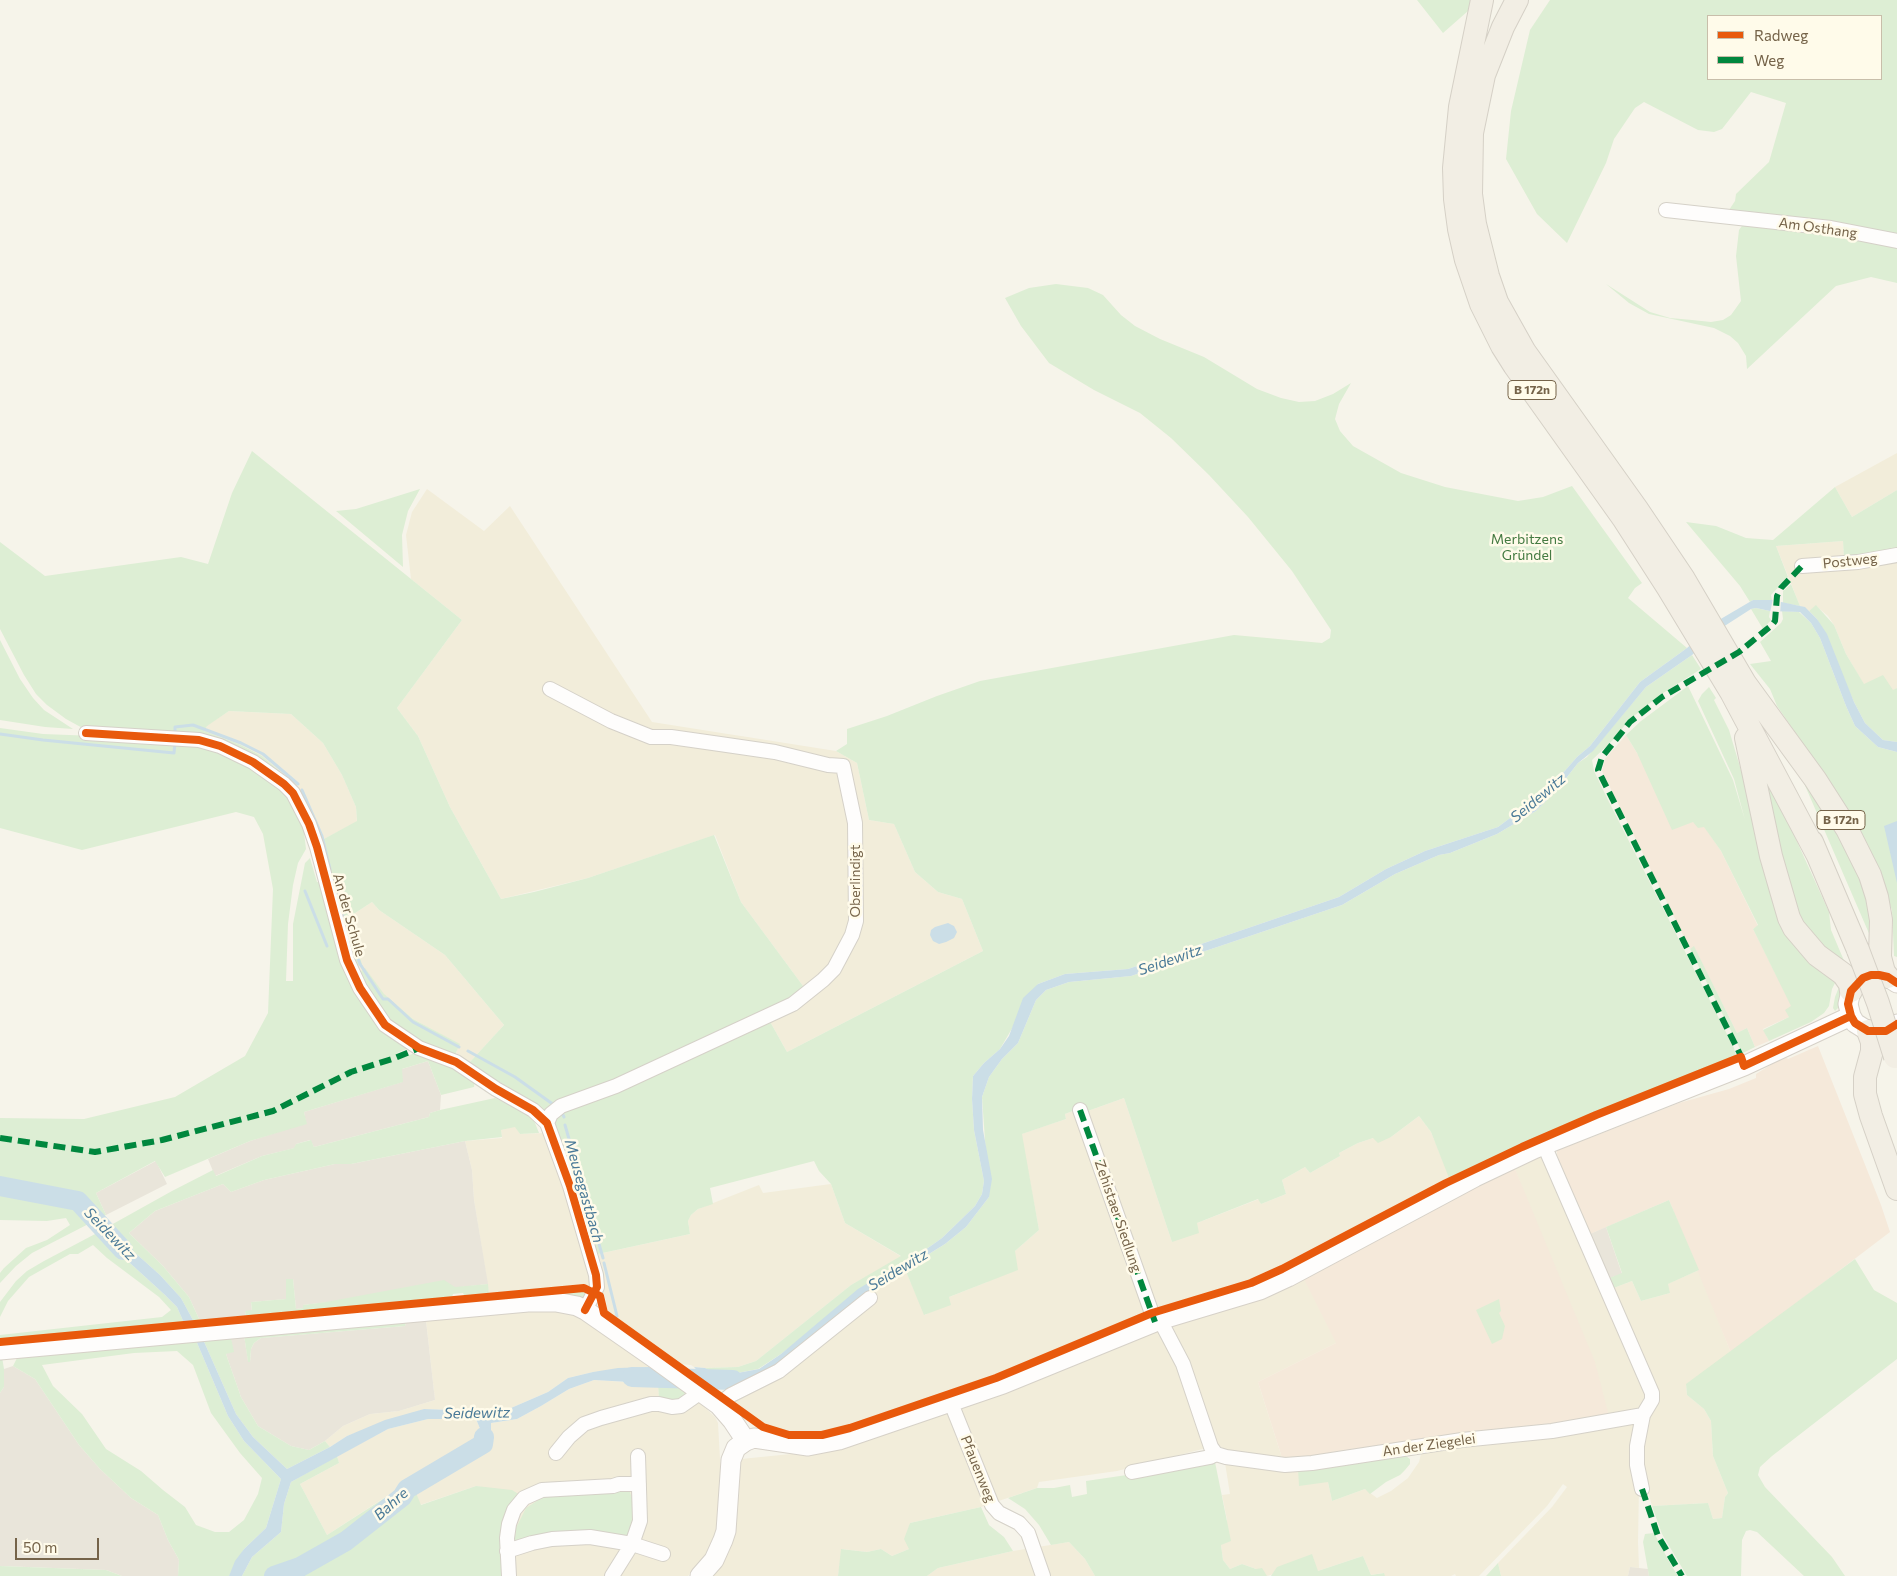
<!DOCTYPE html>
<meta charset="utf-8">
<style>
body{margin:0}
#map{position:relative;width:1897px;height:1576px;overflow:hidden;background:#f6f4ea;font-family:Commissioner,sans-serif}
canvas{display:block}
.legend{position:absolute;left:1707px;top:15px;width:175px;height:65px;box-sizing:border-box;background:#fffbea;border:1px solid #c8beaa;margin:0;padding:6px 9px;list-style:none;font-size:15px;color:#756349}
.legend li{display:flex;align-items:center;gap:10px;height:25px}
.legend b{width:25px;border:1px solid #c8beaa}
.scale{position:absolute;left:15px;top:1538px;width:84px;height:22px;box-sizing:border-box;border:2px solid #756349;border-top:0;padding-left:6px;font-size:15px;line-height:18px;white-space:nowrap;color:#756349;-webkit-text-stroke:4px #fffbea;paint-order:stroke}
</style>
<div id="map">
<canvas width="1897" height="1576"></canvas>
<ul class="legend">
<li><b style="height:6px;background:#e8590c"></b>Radweg</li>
<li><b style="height:6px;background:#00873e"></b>Weg</li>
</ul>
<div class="scale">50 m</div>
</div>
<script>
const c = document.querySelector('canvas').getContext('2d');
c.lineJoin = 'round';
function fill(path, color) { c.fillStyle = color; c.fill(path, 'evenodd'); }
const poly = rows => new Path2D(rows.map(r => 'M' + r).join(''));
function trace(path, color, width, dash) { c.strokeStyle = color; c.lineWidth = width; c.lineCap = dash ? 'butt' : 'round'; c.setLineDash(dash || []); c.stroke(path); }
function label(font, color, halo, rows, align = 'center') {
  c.font = font + ' Commissioner,sans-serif'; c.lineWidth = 5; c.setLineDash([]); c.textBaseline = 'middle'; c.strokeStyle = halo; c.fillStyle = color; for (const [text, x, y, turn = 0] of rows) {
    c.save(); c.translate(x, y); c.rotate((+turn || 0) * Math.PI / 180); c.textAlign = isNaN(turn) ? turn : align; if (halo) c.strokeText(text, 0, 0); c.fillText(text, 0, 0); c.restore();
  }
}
fill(poly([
 [1897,453,1897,490,1852,517,1835,487],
 [427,489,484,531,510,506,652,722,836,751,857,763,869,820,894,824,915,872,938,892,962,899,983,951,787,1052,768,1018,806,990,741,902,715,835,588,878,501,899,450,807,418,736,397,708,462,620,411,579,406,535,412,512],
 [1843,541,1844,559,1897,550,1897,688,1893,691,1864,685,1846,654,1834,625,1828,616,1816,606,1809,611,1800,606,1776,546],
 [229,711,291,714,323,743,342,775,356,807,357,822,322,840,301,792,299,794,262,756,239,744,204,732,207,725],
 [372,902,379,910,445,955,504,1025,469,1063,456,1053,459,1044,413,1019,384,995,365,969,358,974,346,919],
 [1124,1098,1172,1242,1197,1223,1259,1199,1261,1204,1286,1194,1282,1180,1305,1167,1310,1173,1340,1156,1339,1153,1358,1143,1373,1138,1391,1137,1419,1116,1431,1132,1456,1192,1336,1343,1258,1382,1283,1461,1226,1450,1218,1445,1117,1471,1039,1482,1037,1488,981,1507,910,1523,909,1549,892,1556,881,1549,867,1552,842,1549,838,1576,706,1576,723,1561,728,1554,733,1541,741,1459,801,1453,802,1434,790,1433,760,1422,732,1399,861,1296,905,1269,925,1315,949,1297,987,1282,1015,1251,1039,1230,1021,1134,1066,1119,1065,1114,1083,1107,1085,1112],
 [516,1126,520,1134,545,1133,557,1162,592,1284,589,1286,489,1294,474,1200,472,1170,465,1141,502,1138,501,1130],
 [1543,1155,1650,1394,1642,1408,1609,1416,1513,1164],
 [831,1184,845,1223,902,1257,851,1285,756,1361,738,1367,705,1368,694,1367,691,1365,680,1364,608,1312,605,1296,601,1292,604,1286,600,1269,602,1266,598,1254,690,1234,688,1221,691,1215,698,1209,759,1185,763,1193],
 [1699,1270,1731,1353,1686,1385,1687,1395,1704,1409,1711,1421,1713,1456,1728,1493,1725,1497,1722,1518,1713,1519,1708,1503,1652,1506,1646,1484,1639,1487,1638,1542,1639,1568,1630,1567,1628,1576,1501,1576,1498,1563,1552,1507,1567,1487,1563,1484,1547,1506,1479,1576,1456,1576,1455,1574,1451,1576,1385,1576,1383,1573,1371,1575,1363,1556,1318,1571,1274,1574,1267,1576,1256,1569,1242,1564,1230,1569,1223,1560,1221,1545,1227,1520,1222,1495,1230,1494,1225,1463,1298,1468,1328,1482,1332,1501,1365,1489,1377,1498,1391,1491,1408,1478,1419,1462,1422,1450,1652,1410,1611,1289,1632,1281,1641,1301,1670,1293,1667,1284],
 [546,1310,567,1312,578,1317,649,1367,593,1372,568,1378,548,1392,511,1408,477,1411,424,1409,347,1436,330,1447,325,1441,343,1426,370,1414,399,1411,435,1400,426,1321],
 [594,1380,658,1384,660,1408,698,1401,715,1417,718,1423,722,1495,717,1531,707,1555,688,1576,512,1576,511,1541,520,1495,476,1486,420,1505,410,1481,327,1535,300,1484,339,1463,337,1456,388,1429,428,1419,476,1419,481,1431,479,1441,463,1451,491,1436,491,1423,517,1419,541,1406,569,1389],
 [1069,1542,1085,1559,1095,1576,927,1576,938,1568,1013,1551]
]), '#f2edda');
fill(poly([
 [1626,735,1637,753,1693,822,1704,826,1721,851,1758,926,1753,929,1792,1006,1789,1017,1763,1029,1769,1041,1755,1047,1747,1028,1737,1033,1694,947,1690,949,1602,771,1605,759],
 [1818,1046,1881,1205,1890,1232,1731,1353,1669,1200,1588,1235,1560,1171,1562,1169,1557,1155,1557,1150,1561,1147,1588,1135,1590,1138,1679,1103,1729,1089,1756,1078,1756,1074,1785,1056,1788,1059],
 [1513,1164,1595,1362,1609,1416,1552,1427,1283,1461,1258,1382,1336,1343,1302,1275]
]), '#f5e9da');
fill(poly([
 [428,1061,441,1095,440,1110,430,1113,429,1117,314,1147,310,1140,296,1144,295,1148,262,1156,215,1176,208,1159,250,1141,306,1123,304,1112,402,1082,402,1069],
 [465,1141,472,1170,474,1200,488,1284,303,1305,303,1308,296,1309,293,1279,286,1279,287,1299,251,1302,252,1311,245,1311,246,1317,200,1321,189,1297,163,1266,129,1233,155,1211,223,1184,231,1192,264,1180,335,1164,351,1164],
 [156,1161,167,1184,106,1215,96,1193],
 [1606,1227,1622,1274,1607,1279,1588,1235],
 [426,1321,435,1400,399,1411,370,1414,343,1426,325,1441,309,1450,291,1446,258,1426,241,1397,226,1354,231,1338,244,1335,248,1361,250,1362,251,1349,254,1343,261,1338,405,1326,406,1322],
 [13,1366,35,1379,79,1445,100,1469,131,1498,158,1515,168,1540,179,1560,178,1576,122,1576,106,1570,0,1566,0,1393,4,1387,4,1369],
 [1630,1567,1648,1569,1649,1576,1628,1576]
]), '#e9e5da');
fill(poly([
 [1417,0,1472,0,1468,11,1443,33],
 [1550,0,1897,0,1897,240,1729,210,1735,201,1736,194,1769,162,1786,103,1751,92,1722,129,1714,132,1698,130,1644,102,1635,108,1614,139,1606,163,1567,243,1537,214,1506,159,1511,111,1530,30],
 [1708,16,1881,16,1881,79,1708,79],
 [1758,222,1897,244,1897,283,1871,277,1836,286,1747,369,1746,356,1738,343,1730,336,1714,328,1649,314,1629,303,1606,284,1650,312,1670,318,1692,320,1711,322,1723,320,1731,315,1741,301,1736,256,1739,230,1744,223],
 [1056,284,1088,288,1103,295,1121,315,1135,326,1160,339,1204,357,1257,389,1281,398,1299,402,1315,401,1333,394,1351,383,1339,404,1335,419,1340,431,1353,446,1401,473,1445,487,1518,501,1543,497,1572,486,1642,583,1635,588,1628,598,1687,648,1640,682,1590,746,1577,757,1549,789,1498,827,1425,851,1386,869,1339,897,1128,969,1065,974,1038,984,1000,1049,984,1063,973,1076,972,1099,974,1130,984,1181,982,1194,975,1206,942,1238,918,1255,907,1260,781,1354,758,1369,732,1374,717,1374,705,1368,738,1367,756,1361,851,1285,901,1256,845,1223,831,1184,819,1171,814,1161,710,1188,713,1204,698,1209,691,1215,688,1221,690,1234,598,1254,556,1132,554,1119,555,1114,768,1018,787,1052,983,951,962,899,938,892,915,872,894,824,869,820,857,763,836,751,847,744,847,729,887,716,937,696,980,681,1234,635,1322,643,1330,638,1331,630,1292,571,1248,517,1209,475,1171,438,1140,413,1094,390,1049,363,1021,326,1005,298,1029,288],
 [252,451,462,620,397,708,418,736,450,807,501,899,534,892,588,878,714,835,741,902,806,990,791,1001,542,1113,538,1106,469,1063,504,1025,445,955,379,910,372,902,346,919,362,964,354,968,299,794,301,791,322,840,357,821,356,807,342,775,323,743,291,714,229,711,207,726,204,731,239,744,262,756,296,785,293,787,240,752,86,730,66,719,47,705,36,694,24,675,0,629,0,542,45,576,181,557,208,564,232,493],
 [1835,487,1852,517,1897,490,1897,550,1844,560,1843,541,1776,546,1788,577,1771,595,1772,600,1753,600,1750,602,1740,586,1686,522,1716,526,1746,538,1773,540],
 [420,489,408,511,402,535,403,567,336,511,356,509],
 [1791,584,1800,606,1783,603,1783,591],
 [1816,605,1834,625,1846,654,1864,684,1883,675,1893,690,1897,688,1897,742,1883,740,1865,723,1854,702,1817,619,1809,611],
 [1756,608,1770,611,1769,617,1771,620,1763,629,1751,609],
 [1782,611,1799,612,1811,623,1820,638,1846,706,1855,726,1878,747,1897,752,1897,957,1894,956,1892,910,1868,845,1850,812,1777,706,1770,689,1750,664,1771,661,1760,642,1781,623,1783,619],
 [0,640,20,679,33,698,44,710,73,729,45,727,0,720],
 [1692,655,1701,669,1660,695,1629,720,1614,739,1592,760,1594,771,1607,798,1734,1048,1736,1056,1524,1142,1449,1178,1431,1132,1419,1116,1391,1137,1378,1143,1373,1138,1358,1143,1339,1153,1340,1156,1310,1173,1305,1167,1282,1180,1286,1194,1261,1204,1258,1199,1197,1223,1199,1233,1172,1242,1124,1098,1085,1112,1083,1107,1065,1114,1066,1119,1022,1134,1039,1230,1015,1251,1018,1270,949,1297,951,1305,924,1315,905,1269,945,1244,966,1227,989,1197,982,1097,989,1077,1002,1059,1018,1043,1036,1000,1046,990,1069,982,1131,976,1342,905,1395,874,1439,855,1450,853,1497,834,1536,811,1556,791,1578,763,1587,757,1646,687],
 [1688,686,1733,780,1745,820,1734,779,1698,701,1702,694,1709,687,1716,698,1714,700,1729,730,1755,817,1776,902,1838,977,1832,989,1829,1006,1824,1013,1811,1022,1769,1041,1763,1030,1789,1017,1785,1010,1791,1006,1753,929,1758,925,1721,851,1704,827,1698,828,1693,822,1672,830,1637,753,1626,735,1641,721],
 [0,728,43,734,173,739,239,758,284,789,303,824,306,849,298,863,293,885,288,924,286,981,293,981,293,924,305,863,310,858,317,882,322,883,344,962,409,1048,397,1053,399,1059,420,1051,453,1066,475,1080,474,1087,441,1095,428,1061,402,1069,403,1082,304,1112,307,1124,250,1141,165,1177,155,1161,96,1193,106,1215,32,1253,16,1266,0,1283,0,1273,4,1268,26,1248,47,1240,70,1225,66,1218,47,1221,0,1220,0,1118,84,1119,175,1097,245,1056,268,1013,273,889,263,834,254,817,236,812,82,850,0,828],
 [1797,767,1840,832,1864,890,1872,932,1871,938],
 [1763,769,1794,835,1829,912,1831,930,1845,963,1823,949,1803,923,1789,890],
 [1694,946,1737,1033,1747,1028,1755,1047,1743,1053,1739,1047,1690,949],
 [365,968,384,994,413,1019,460,1044,454,1057,395,1030,358,974],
 [1841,982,1843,986,1839,1007,1835,1011,1833,1008,1835,997],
 [495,1098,529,1114,533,1118,539,1133,520,1134,515,1127,501,1130,502,1137,465,1141,351,1164,335,1164,264,1180,231,1192,223,1184,155,1211,129,1233,163,1266,189,1297,200,1321,194,1322,181,1298,160,1275,122,1241,111,1225,172,1191,213,1170,216,1176,262,1156,294,1148,296,1144,311,1140,314,1147,429,1117,430,1113,440,1110],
 [1669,1200,1699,1270,1668,1284,1670,1293,1641,1301,1632,1281,1611,1289,1607,1279,1622,1273,1606,1227],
 [97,1233,165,1295,177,1307,184,1323,0,1340,0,1335,162,1317,171,1310,159,1297,107,1258,93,1245,78,1254,70,1254,29,1277,8,1301,0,1317,0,1302,16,1281,27,1271,44,1261],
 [1855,1259,1874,1290,1897,1303,1897,1359,1772,1456,1760,1467,1758,1475,1765,1487,1832,1557,1845,1576,1804,1576,1757,1532,1750,1530,1746,1531,1742,1540,1741,1576,1687,1576,1662,1534,1652,1506,1708,1503,1713,1519,1722,1518,1725,1497,1728,1493,1713,1456,1711,1421,1704,1409,1687,1395,1686,1384],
 [286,1279,293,1279,296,1309,303,1308,303,1305,326,1302,444,1280,455,1287,488,1284,489,1294,464,1295,463,1293,453,1294,452,1297,246,1317,245,1311,252,1310,251,1302,286,1299],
 [583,1290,589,1292,584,1298,577,1300,544,1294],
 [1499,1299,1501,1311,1499,1313,1505,1326,1502,1339,1492,1344,1476,1310],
 [406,1322,405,1326,261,1338,254,1343,251,1349,250,1362,248,1362,244,1335],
 [202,1337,231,1338,234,1352,226,1354,241,1397,258,1426,291,1446,309,1450,325,1441,330,1447,287,1469,253,1437,236,1414],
 [195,1338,228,1416,244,1441,281,1479,266,1528,244,1549,229,1576,178,1576,179,1560,168,1540,158,1515,131,1498,100,1469,79,1445,35,1379,13,1366,17,1358,21,1355],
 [177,1351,193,1365,211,1413,240,1453,262,1478,258,1494,244,1520,229,1532,215,1532,196,1525,185,1507,163,1490,141,1471,106,1449,82,1414,53,1386,42,1365,134,1353],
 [0,1357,2,1357,4,1369,4,1387,0,1393],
 [658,1385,678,1386,685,1391,685,1395,680,1400,672,1401,659,1398],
 [1403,1454,1410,1459,1410,1464,1405,1470,1400,1475,1386,1482,1370,1494,1365,1489,1332,1501,1328,1482,1299,1486,1298,1468],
 [337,1456,339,1463,300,1484,327,1535,411,1481,421,1505,476,1486,512,1490,520,1495,506,1576,242,1576,252,1557,281,1532,284,1504,291,1482],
 [1215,1462,1231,1541,1221,1545,1223,1560,1230,1569,1242,1564,1256,1569,1262,1568,1267,1576,1095,1576,1085,1559,1069,1542,1051,1545,1039,1525,1025,1509,1008,1498,1037,1488,1054,1488,1070,1485,1072,1497,1087,1494,1086,1481],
 [629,1490,636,1508,631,1542,514,1547,516,1528,526,1508,543,1497],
 [981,1507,989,1525,1004,1537,1013,1551,938,1568,927,1576,838,1576,841,1549,867,1552,881,1549,892,1556,909,1549,904,1539,910,1523],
 [1654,1533,1671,1565,1678,1576,1649,1576,1643,1542,1645,1534],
 [1312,1554,1318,1571,1363,1556,1371,1575,1384,1573,1385,1576,1271,1576,1277,1567],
 [1498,1563,1501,1576,1486,1576,1487,1575],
 [0,1566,106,1570,122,1576,0,1576]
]), '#ddeed4');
fill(poly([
 [1753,600,1772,600,1800,606,1805,607,1817,619,1827,634,1854,702,1865,723,1883,740,1897,742,1897,752,1878,747,1855,726,1846,706,1820,638,1811,623,1800,612,1770,611,1756,608,1751,609,1723,627,1692,655,1646,687,1593,751,1578,763,1556,791,1536,811,1497,834,1450,853,1439,855,1395,874,1342,905,1131,976,1069,982,1046,990,1036,1000,1018,1043,1002,1059,989,1077,982,1097,983,1130,992,1179,989,1197,966,1227,945,1244,861,1296,783,1360,756,1378,730,1384,711,1385,694,1367,705,1368,717,1374,732,1374,759,1369,781,1354,858,1289,907,1260,918,1255,942,1238,975,1206,982,1194,984,1181,974,1130,972,1099,973,1076,984,1063,1000,1049,1009,1036,1023,998,1038,984,1065,974,1128,969,1339,897,1386,869,1425,851,1498,827,1549,789,1577,757,1590,746,1640,682,1687,648,1719,620],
 [1897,821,1897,883,1884,826],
 [948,923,954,926,957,932,954,938,946,942,939,944,933,941,930,935,931,930,935,927],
 [111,1225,122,1241,160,1275,181,1298,194,1322,184,1323,177,1307,165,1295,97,1233],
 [202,1337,236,1414,253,1437,287,1469,330,1447,347,1436,385,1420,424,1409,477,1411,511,1408,548,1392,568,1378,593,1372,618,1368,649,1367,665,1384,594,1380,569,1389,541,1406,517,1419,491,1423,491,1436,485,1447,467,1458,463,1451,479,1441,481,1431,476,1419,428,1419,388,1429,291,1482,284,1504,281,1532,252,1557,242,1576,229,1576,235,1561,244,1549,266,1528,281,1479,244,1441,228,1416,195,1338]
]), '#cbdee7');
fill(poly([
 [1773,598,1781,600,1780,614,1770,613]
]), '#f6f4ea');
trace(poly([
 [0,734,43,740,174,753,175,742],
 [175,736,175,727,193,725,241,743,263,754,298,784],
 [302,790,322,836,330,869],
 [333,880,343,917,360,964,383,999,388,999,413,1022,459,1047],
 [305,891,327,946],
 [468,1051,515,1077,554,1105],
 [562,1113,564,1117],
 [565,1125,603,1258],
 [604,1263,617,1316],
 [300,1567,300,1576]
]), '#cbdee7', 3);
trace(poly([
 [0,1186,78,1201,123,1250],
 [632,1377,733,1380],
 [274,1576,300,1567,346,1541,402,1497,407,1489,483,1444,484,1437]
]), '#cbdee7', 20);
const minor = poly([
 [1666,210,1831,228,1897,241],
 [1802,566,1858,562,1897,555],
 [86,733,199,740,220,746,253,762,284,784,293,793,309,824,317,847,347,960,360,988,385,1025,419,1048,456,1062,496,1089,533,1110,547,1123,570,1186,596,1275,597,1287,585,1310],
 [1080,1110,1155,1322],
 [547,1123,551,1114,561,1106,616,1086,793,1004,823,980,834,969,852,935,856,921,855,823,843,766,828,765,775,752,720,744,671,737,651,737,611,721,550,689],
 [1544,1145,1652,1393,1652,1400,1643,1415,1637,1446,1637,1465,1642,1489],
 [1160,1320,1183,1364,1211,1447,1216,1454,1226,1457,1285,1465,1312,1463,1462,1440,1552,1431,1643,1415],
 [951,1403,992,1505,999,1513,1019,1523,1028,1533,1043,1576],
 [719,1405,731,1395,779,1371,870,1298],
 [556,1453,569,1437,584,1424,601,1418,651,1404,659,1404,672,1407,681,1406,701,1392],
 [1132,1472,1210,1457,1216,1454],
 [507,1551,532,1543,552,1539,590,1537,632,1544,663,1554],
 [509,1576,507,1538,509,1524,514,1510,524,1498,542,1490,613,1486,619,1484,639,1484],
 [612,1576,632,1544,640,1521,638,1456]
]);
const secondary = poly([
 [1897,983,1888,977,1879,975,1871,975,1863,978,1851,991,1848,1004,1851,1016,1855,1023,1868,1031,1886,1031,1897,1024],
 [0,1350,528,1302,556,1302,577,1306,585,1310,654,1358,719,1405,732,1420,746,1441],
 [700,1576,714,1560,723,1540,726,1531,731,1460,736,1448,746,1441,754,1438,808,1446,839,1440,1003,1384,1160,1320,1260,1290,1288,1277,1475,1177,1534,1149,1744,1066,1851,1016]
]);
const trunk = poly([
 [1482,0,1460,107,1454,168,1455,199,1459,229,1466,260,1481,304,1502,346,1514,365,1623,518,1668,588,1731,692,1818,856],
 [1517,0,1503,27,1484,75,1472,133,1471,194,1475,224,1488,276,1497,302,1525,352,1637,509,1684,579,1745,683,1815,779,1847,829,1870,875,1877,897,1881,920,1880,957,1884,972,1888,977],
 [1746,738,1771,856,1789,918,1794,928,1817,955,1843,974,1850,984,1851,991],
 [1812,842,1858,950],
 [1868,1031,1872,1042,1872,1051,1865,1077,1865,1094,1871,1116,1897,1189]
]);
trace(minor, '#d5d1c8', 16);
trace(secondary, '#d6d1c8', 21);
trace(trunk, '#d5d0c6', 24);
trace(minor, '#fefdfc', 14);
trace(secondary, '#fefdfc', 19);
trace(trunk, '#f2eee4', 22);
const trunkBridge = poly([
 [1858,950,1878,1003,1895,1057]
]);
trace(trunkBridge, '#d5d0c6', 24, []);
trace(trunkBridge, '#f2eee4', 22);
trace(poly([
 [1737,1058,1741,1057,1740,1054,1598,770,1602,757,1630,722,1662,697,1739,652,1772,625,1775,621,1777,596,1781,588,1802,566],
 [1080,1110,1155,1322],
 [0,1138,95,1152,162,1140,273,1111,351,1072,395,1058,419,1048],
 [1642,1489,1658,1536,1682,1576]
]), '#00873e', 6, [12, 6]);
trace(poly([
 [86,733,199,740,220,746,253,762,284,784,293,793,309,824,317,847,347,960,360,988,385,1025,419,1048,456,1062,496,1089,533,1110,547,1123,570,1186,596,1275,597,1287,585,1310],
 [1897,983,1888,977,1879,975,1871,975,1863,978,1851,991,1848,1004,1851,1016,1855,1023,1868,1031,1886,1031,1897,1024],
 [0,1342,584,1288,600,1296,604,1313,763,1427,789,1435,822,1435,850,1428,996,1378,1152,1313,1251,1283,1282,1269,1446,1183,1522,1147,1596,1115,1741,1057,1744,1066,1851,1016]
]), '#e8590c', 8);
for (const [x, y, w] of [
 [1532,390,48],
 [1841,820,48]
]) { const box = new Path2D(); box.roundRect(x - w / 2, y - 9.5, w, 19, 4); c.fillStyle = '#fffbea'; c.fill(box); trace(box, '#756349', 1); }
label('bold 12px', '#756349', null, [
 ["B 172n",1532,390],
 ["B 172n",1841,820]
]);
label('14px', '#756349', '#fffbea', [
 ["Am Osthang",1818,228,8],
 ["Postweg",1850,561,-6],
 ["Oberlindigt",855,881,-90],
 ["An der Schule",349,915,74],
 ["Zehistaer Siedlung",1118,1216,71],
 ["An der Ziegelei",1429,1445,-8],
 ["Pfauenweg",978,1469,68]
]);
label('14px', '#457b42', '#fffbea', [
 ["Merbitzens",1527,539],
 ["Gründel",1527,555]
]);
label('italic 15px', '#497997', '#fffbea', [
 ["Seidewitz",1538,798,-40],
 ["Seidewitz",1170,960,-19],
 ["Meusegastbach",584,1191,74],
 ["Seidewitz",110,1234,46],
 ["Seidewitz",898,1270,-31],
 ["Seidewitz",477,1413,-1],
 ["Bahre",391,1504,-42]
]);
</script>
